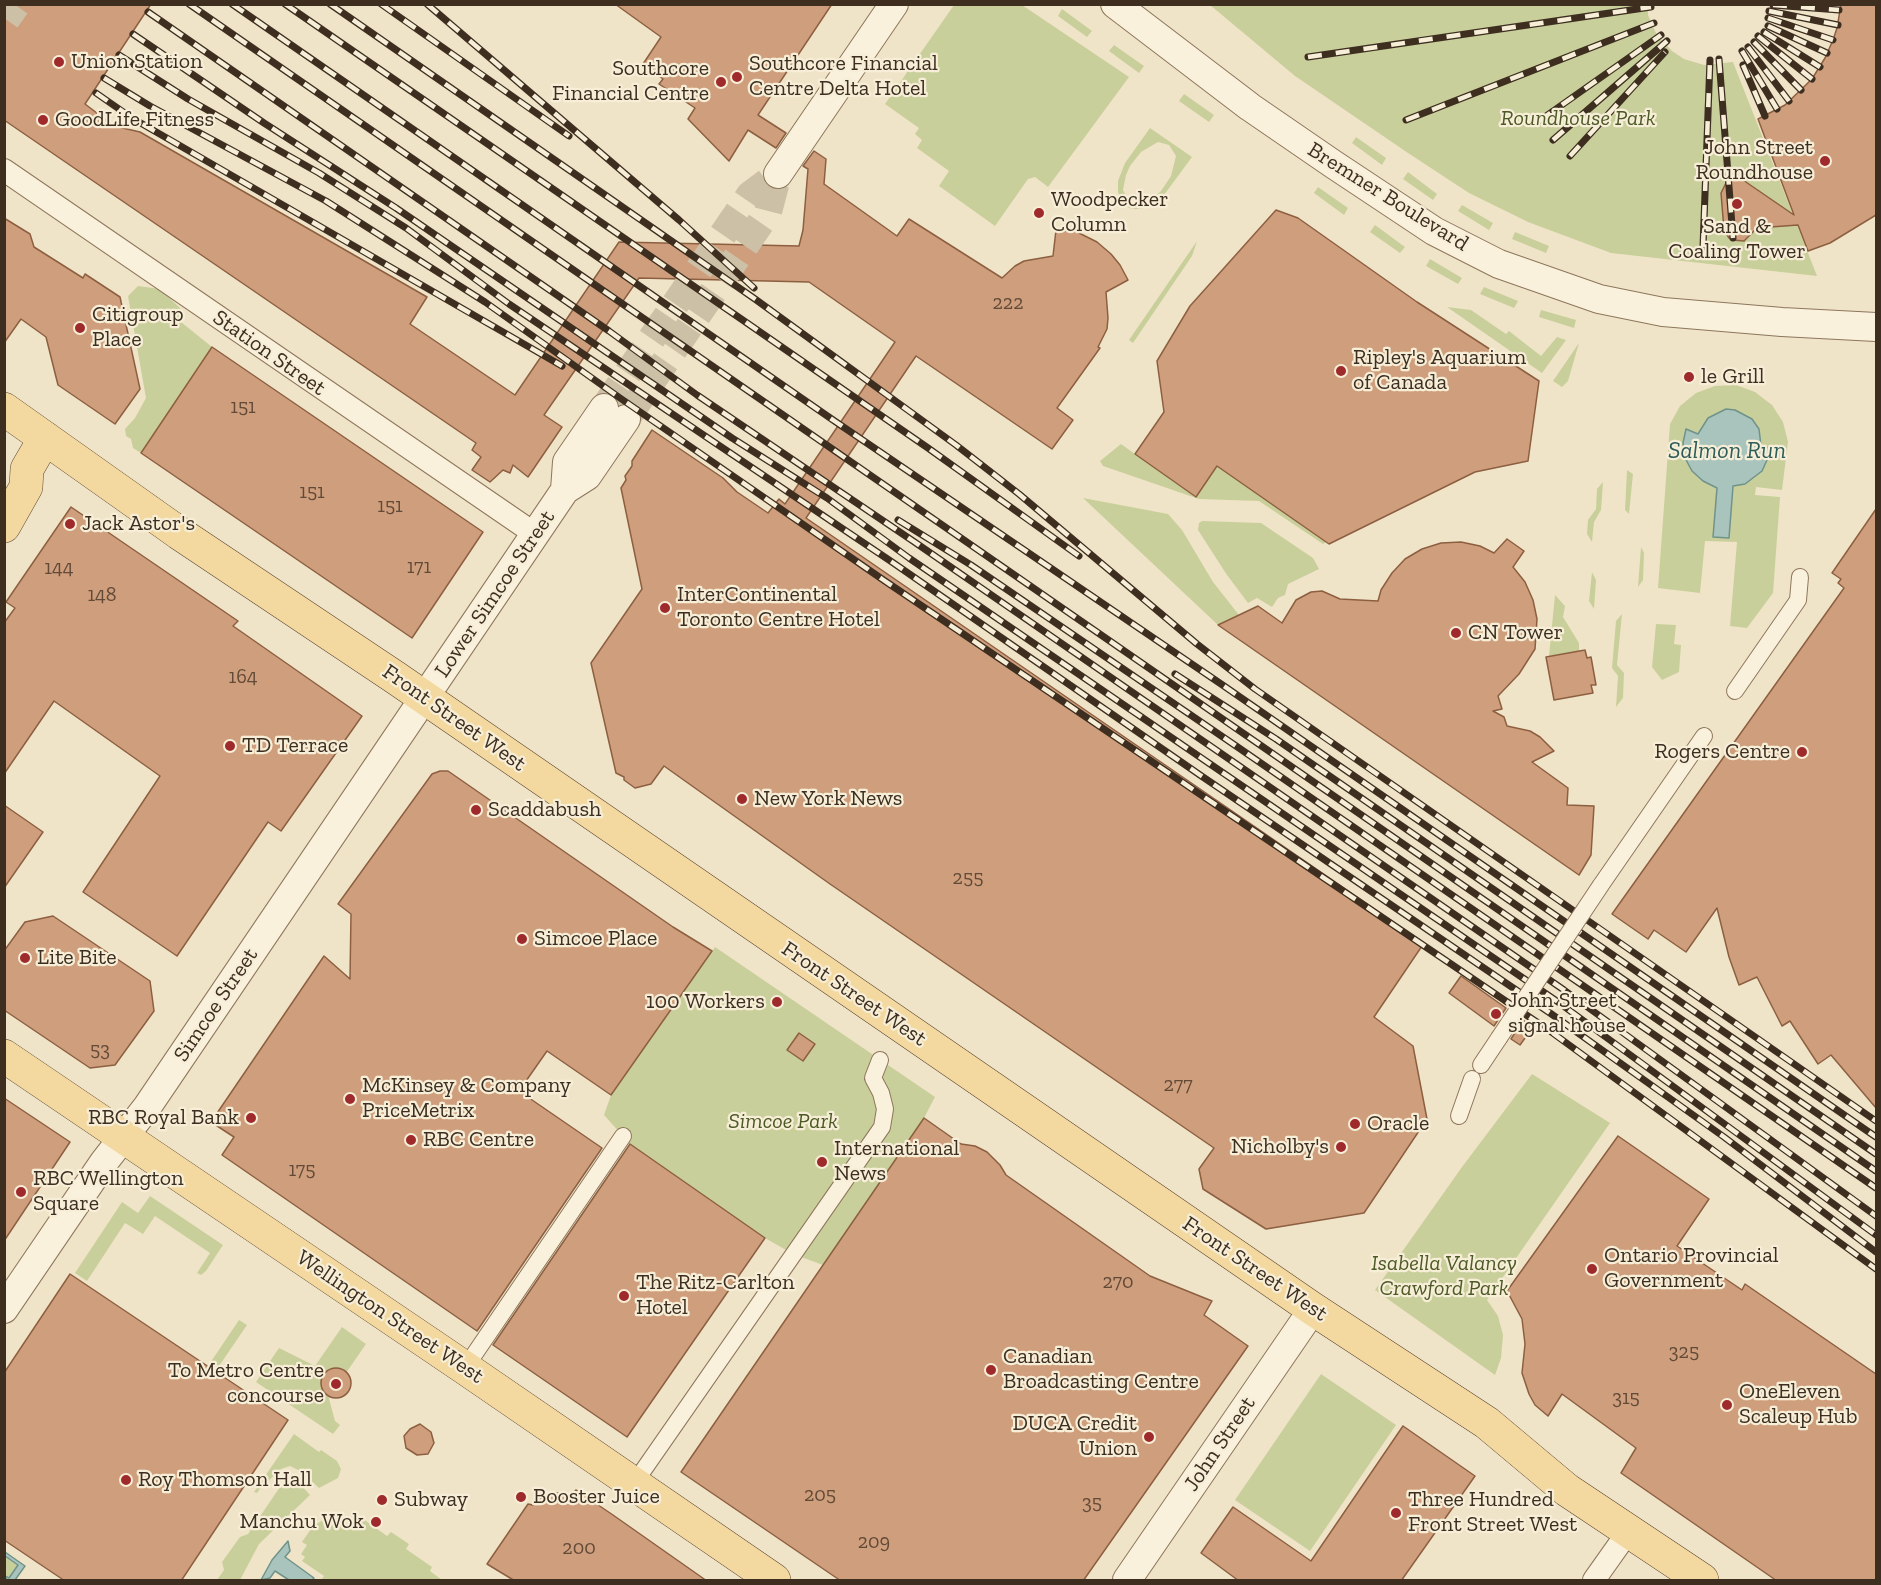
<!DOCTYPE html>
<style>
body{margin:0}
#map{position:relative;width:1881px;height:1585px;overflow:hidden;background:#f0e4c8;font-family:"Zilla Slab",serif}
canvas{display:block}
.frame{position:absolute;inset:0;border:6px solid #3d2e20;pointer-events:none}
</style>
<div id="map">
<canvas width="1881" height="1585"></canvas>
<div class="frame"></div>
</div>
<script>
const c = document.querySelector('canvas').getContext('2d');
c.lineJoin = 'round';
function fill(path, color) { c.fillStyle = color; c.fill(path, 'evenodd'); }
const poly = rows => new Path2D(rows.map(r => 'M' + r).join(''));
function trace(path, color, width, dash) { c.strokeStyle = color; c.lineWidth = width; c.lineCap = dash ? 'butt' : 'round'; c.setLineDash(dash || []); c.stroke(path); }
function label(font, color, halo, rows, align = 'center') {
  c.font = font + ' "Zilla Slab",serif'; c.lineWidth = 4.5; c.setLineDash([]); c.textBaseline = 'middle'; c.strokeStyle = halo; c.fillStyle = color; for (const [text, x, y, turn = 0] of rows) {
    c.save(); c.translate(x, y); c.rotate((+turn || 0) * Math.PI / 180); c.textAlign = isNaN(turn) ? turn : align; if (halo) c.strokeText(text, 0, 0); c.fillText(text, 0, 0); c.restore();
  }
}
fill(poly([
 [954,5,1022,5,1129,77,1048,187,1035,177,1028,179,995,226,939,186,949,171,917,148,922,140,915,134,919,128,885,104],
 [1210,5,1648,5,1648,15,1656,33,1672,51,1684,59,1704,65,1733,62,1817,276,1611,253,1528,222,1469,193,1408,153,1295,76],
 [1062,9,1092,31,1087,37,1058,16],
 [1114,45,1144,66,1139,73,1109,51],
 [1184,94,1214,115,1209,122,1179,101],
 [1150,128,1192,157,1161,199,1144,208,1136,209,1129,208,1121,200,1118,192,1118,181,1125,163],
 [1158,142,1169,145,1176,156,1171,176,1161,191,1153,198,1145,203,1132,203,1127,198,1123,190,1126,175,1130,166,1141,152],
 [1356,137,1386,158,1382,165,1352,143],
 [1408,172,1437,194,1433,200,1403,179],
 [1318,187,1348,208,1344,215,1314,193],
 [1462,205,1493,223,1489,230,1458,211],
 [1375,225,1405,247,1400,253,1370,232],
 [1515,232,1549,246,1546,253,1512,239],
 [1197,241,1192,256,1133,343,1129,340],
 [1430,259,1462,278,1458,284,1426,266],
 [138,286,160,289,180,308,181,322,212,347,141,453,133,448,131,439,126,436,125,429,135,418,146,398,128,296],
 [1484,287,1518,301,1514,308,1480,294],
 [1447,307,1471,310,1506,334,1509,331,1541,356,1557,337,1566,340,1542,373],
 [1541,310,1576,320,1574,328,1539,317],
 [1579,343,1568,381,1562,387,1553,381],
 [1736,385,1755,392,1772,405,1783,422,1788,442,1782,490,1756,487,1755,495,1780,497,1773,593,1747,628,1730,626,1737,542,1705,541,1700,593,1658,588,1670,424,1680,406,1696,393,1715,386],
 [1752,419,1759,429,1761,446,1733,485,1729,538,1713,537,1717,488,1703,481,1692,471,1685,458,1686,429,1698,434],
 [1121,444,1195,497,1217,466,1326,542,1323,544,1259,501,1199,499,1103,466,1100,461],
 [1627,470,1633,474,1629,514,1625,510],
 [1603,482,1601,510,1594,522,1592,542,1587,534,1588,520,1596,509,1597,489],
 [1083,498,1168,514,1182,530,1213,582,1239,615,1218,625],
 [1202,521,1261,523,1313,558,1319,569,1288,584,1285,595,1278,598,1272,607,1257,598,1248,603,1227,575,1198,530,1199,523],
 [1641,547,1644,553,1643,580,1638,587],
 [1592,572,1596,580,1594,609,1589,601],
 [1555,595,1565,606,1563,617,1579,643,1579,651,1549,656],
 [1622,614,1617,665,1624,673,1623,698,1616,707,1618,676,1612,668,1616,621],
 [1656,624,1676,625,1674,644,1681,645,1679,672,1662,680,1652,667],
 [715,947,935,1097,924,1118,823,1265,793,1254,765,1238,630,1144,604,1115,611,1095],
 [1532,1074,1610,1123,1487,1300,1498,1316,1503,1335,1501,1358,1495,1375,1375,1290,1462,1167],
 [150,1196,223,1245,206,1271,201,1275,197,1273,210,1253,155,1216,143,1234,125,1223,87,1281,75,1273,122,1202,138,1213],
 [239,1320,247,1325,217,1369,210,1363],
 [342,1327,366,1344,346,1373,339,1368,328,1369,321,1380,324,1393,328,1395,335,1421,340,1425,333,1434,256,1382,279,1348,315,1366],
 [1321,1374,1396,1425,1310,1551,1235,1500],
 [294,1434,319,1452,321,1450,337,1461,341,1469,338,1478,319,1488,302,1472,290,1466,281,1469,266,1483,264,1483,257,1493,254,1492],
 [292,1480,300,1484,310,1495,259,1544,240,1580,217,1580,224,1570,222,1562,240,1537,248,1534,280,1487,285,1482],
 [330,1516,349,1529,359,1516,387,1536,391,1532,409,1544,406,1549,432,1567,430,1571,442,1580,321,1580,324,1576,302,1561,305,1557,301,1554,307,1545,302,1542,313,1526],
 [4,1556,18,1565,9,1578,5,1576]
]), '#c9cf9b');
const water = poly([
 [1726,409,1735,410,1752,419,1759,429,1761,446,1770,448,1767,460,1762,471,1745,484,1733,486,1729,538,1713,537,1717,488,1703,481,1692,471,1685,458,1683,443,1686,429,1698,434,1708,418,1726,409],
 [288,1541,290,1551,285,1557,314,1578,312,1580,289,1580,275,1571,270,1578,261,1580,272,1560,288,1541],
 [5,1552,25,1566,15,1580,8,1580,5,1578,5,1576,9,1578,18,1565,5,1556,5,1552]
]);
fill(water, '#a9c4bc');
trace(water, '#6f938a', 1.5);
const building = poly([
 [4,4,151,4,85,104,114,126,140,132,427,297,410,324,515,395,619,242,799,246,803,230,808,169,803,166,814,151,826,159,824,184,897,236,909,219,1002,278,1015,266,1024,261,1053,256,1056,230,1077,232,1097,242,1111,254,1120,265,1128,280,1106,292,1108,318,1107,329,1098,347,1100,348,1057,408,1073,420,1052,449,916,356,806,518,1424,943,1374,1017,1413,1046,1427,1119,1364,1213,1266,1229,1203,1189,1199,1169,1214,1148,830,884,664,766,651,784,635,788,624,780,624,777,616,773,591,663,642,589,621,488,626,480,625,476,632,466,632,461,652,430,723,478,737,492,768,513,779,499,785,504,895,342,809,282,639,278,544,415,562,427,528,477,513,465,510,473,503,470,490,482,472,470,481,457,472,450,476,443,4,120,4,4],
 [615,4,832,4,758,115,786,133,776,148,748,130,729,161,688,119,695,108,659,84,663,79,643,64,661,37,615,4],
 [1841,4,1876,4,1876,215,1830,243,1808,251,1798,225,1757,228,1744,241,1732,240,1729,238,1724,230,1721,193,1726,183,1731,180,1743,180,1794,215,1758,119,1785,105,1812,79,1825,58,1833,40,1837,28,1841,4],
 [1276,210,1298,218,1417,302,1539,381,1528,461,1475,472,1329,544,1217,466,1196,497,1135,454,1164,412,1157,361,1190,306,1276,210],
 [4,218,30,234,34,247,83,278,85,274,120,297,140,389,115,424,58,385,46,337,21,319,4,343,4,218],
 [212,347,483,532,412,638,141,453,212,347],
 [71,507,238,621,233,626,362,716,281,831,268,822,177,956,83,892,160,776,54,701,4,774,4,623,15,608,6,602,71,507],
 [1876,509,1876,1108,1831,1055,1818,1064,1790,1021,1782,1026,1757,977,1739,985,1729,957,1717,908,1686,952,1654,930,1648,939,1612,914,1844,588,1838,583,1841,579,1832,573,1876,509],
 [1507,539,1524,551,1513,567,1525,582,1533,600,1537,619,1535,649,1519,674,1498,696,1502,709,1493,711,1504,717,1507,726,1530,731,1540,737,1554,751,1532,762,1568,788,1567,805,1594,806,1591,855,1579,875,1218,625,1258,606,1282,623,1296,600,1311,592,1322,591,1340,599,1378,601,1381,590,1392,573,1405,559,1422,549,1441,543,1461,542,1480,546,1494,553,1507,539],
 [1585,650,1587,658,1591,657,1596,685,1591,685,1593,693,1554,700,1546,657,1585,650],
 [440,771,448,771,673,927,712,951,611,1095,547,1051,519,1091,602,1148,477,1331,222,1155,234,1137,211,1122,324,956,350,979,351,914,338,904,432,774,440,771],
 [4,805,43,832,4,888,4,805],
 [53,916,150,981,154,1011,115,1065,90,1068,4,1010,4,951,25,922,53,916],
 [1461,976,1506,1008,1494,1026,1449,993,1461,976],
 [1523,1020,1533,1027,1520,1045,1511,1039,1523,1020],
 [799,1033,815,1044,803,1061,787,1050,799,1033],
 [4,1098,70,1142,4,1241,4,1098],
 [924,1118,961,1144,975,1146,987,1152,1000,1165,1006,1175,1150,1276,1212,1301,1204,1315,1248,1346,1083,1581,841,1581,681,1472,924,1118],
 [1618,1136,1709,1199,1677,1246,1742,1290,1745,1284,1876,1374,1876,1581,1777,1581,1621,1473,1636,1448,1562,1394,1548,1416,1535,1405,1529,1394,1522,1373,1525,1344,1522,1319,1507,1291,1618,1136],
 [630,1144,765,1238,627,1437,493,1345,630,1144],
 [70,1274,288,1420,181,1581,65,1581,4,1540,4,1373,70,1274],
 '321 1383a15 15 0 1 1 30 0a15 15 0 1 1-30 0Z',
 [420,1424,431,1432,434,1443,428,1454,417,1455,406,1448,404,1436,410,1429,420,1424],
 [1403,1426,1475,1476,1401,1581,1239,1581,1201,1553,1233,1507,1311,1561,1403,1426],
 [576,1490,613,1515,707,1581,515,1581,487,1564,528,1504,533,1505,546,1494,558,1493,569,1497,576,1490]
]);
fill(building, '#cf9f7d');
trace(building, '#8d5f41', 1.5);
trace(poly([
 [604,408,750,195,778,174],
 [626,419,768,212,778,174]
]), '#ccc0a6', 28, [28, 14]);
trace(poly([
 [4,18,14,4]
]), '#ccc0a6', 33, [33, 16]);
const pedestrian = poly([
 [1735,691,1798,600,1800,577],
 [1601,885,1704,736],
 [1481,1065,1499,1038],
 [1459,1116,1472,1079],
 [465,1368,623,1136],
 [633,1485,882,1127,885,1109,881,1093,873,1078,880,1060]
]);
const minor = poly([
 [4,170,535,534],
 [1594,1580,1628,1532]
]);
const tertiary = poly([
 [1115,4,1250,107,1333,164,1434,231,1499,264,1599,299,1663,312,1782,322,1876,327],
 [778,174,894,4],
 [565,490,567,462,604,408],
 [4,1309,104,1162,147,1107,565,490,587,476,626,419],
 [1127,1580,1313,1309]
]);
const primary = poly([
 [4,409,179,533,396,678,1313,1309,1487,1423,1567,1490,1702,1580],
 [4,526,26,487,27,469,45,438],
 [4,1056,465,1368,774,1580]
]);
trace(pedestrian, '#8d765c', 18);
trace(minor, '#8d765c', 24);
trace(tertiary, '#8d765c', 30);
trace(primary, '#5b4430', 34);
trace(pedestrian, '#faf1dc', 16);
trace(minor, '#faf1dc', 22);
trace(tertiary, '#faf1dc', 28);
trace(primary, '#f3d9a0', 33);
const rail = poly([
 [189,4,1876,1171],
 [232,4,836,422,1224,686,1876,1137],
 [285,4,928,448,1079,556],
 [330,4,755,299,956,445,1019,494,1197,644,1255,689,1876,1121],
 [381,4,569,136],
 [427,4,679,220,754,288],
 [1773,5,1839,10],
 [1769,11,1838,25],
 [148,12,609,331,697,395,913,541,1564,990,1876,1216],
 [1768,18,1833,40],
 [1768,26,1827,53],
 [1764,32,1820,67],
 [133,34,264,123,396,208,732,438,827,498,909,558,1558,1002,1876,1235],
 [1758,36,1812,79],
 [1754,42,1801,90],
 [1748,47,1789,101],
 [1742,51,1777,109],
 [119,55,188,99,319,173,406,228,509,304,892,562,1200,775,1550,1013,1724,1137,1876,1252],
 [1308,57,1651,7],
 [1719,59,1733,238],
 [1743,65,1765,116],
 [104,78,150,106,326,201,485,302,620,398,882,579,1550,1031,1876,1269],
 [96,93,132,118,562,366],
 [1406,120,1654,23],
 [1539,121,1661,35],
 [1553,140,1667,41],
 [1570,156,1665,52],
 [1703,247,1710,60],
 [898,520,971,565,1239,748,1876,1188],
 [1175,674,1276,739,1876,1154]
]);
trace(rail, '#3d2e20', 7);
trace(rail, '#f7eed8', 4.5, [14]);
const pedestrianBridge = poly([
 [1499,1038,1601,885]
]);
trace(pedestrianBridge, '#8d765c', 18, []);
trace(pedestrianBridge, '#faf1dc', 16);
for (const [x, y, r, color] of [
 [59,62,6,"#9e2a2b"],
 [737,77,6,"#9e2a2b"],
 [721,82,6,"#9e2a2b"],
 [43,120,6,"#9e2a2b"],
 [1825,161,6,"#9e2a2b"],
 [1737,204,6,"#9e2a2b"],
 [1039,213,6,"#9e2a2b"],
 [80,328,6,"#9e2a2b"],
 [1341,371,6,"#9e2a2b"],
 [1689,377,6,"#9e2a2b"],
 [70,524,6,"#9e2a2b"],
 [665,608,6,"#9e2a2b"],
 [1456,633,6,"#9e2a2b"],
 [230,746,6,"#9e2a2b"],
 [1802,752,6,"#9e2a2b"],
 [742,799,6,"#9e2a2b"],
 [476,810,6,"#9e2a2b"],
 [522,939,6,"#9e2a2b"],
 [25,958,6,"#9e2a2b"],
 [777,1002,6,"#9e2a2b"],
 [1496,1014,6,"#9e2a2b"],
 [350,1099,6,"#9e2a2b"],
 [251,1118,6,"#9e2a2b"],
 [1355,1124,6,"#9e2a2b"],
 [411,1140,6,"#9e2a2b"],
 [1341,1147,6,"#9e2a2b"],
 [822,1162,6,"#9e2a2b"],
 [21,1192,6,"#9e2a2b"],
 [1592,1269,6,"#9e2a2b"],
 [624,1296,6,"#9e2a2b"],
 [991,1370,6,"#9e2a2b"],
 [336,1384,6,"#9e2a2b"],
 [1727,1405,6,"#9e2a2b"],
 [1149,1437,6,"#9e2a2b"],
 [126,1480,6,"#9e2a2b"],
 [521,1497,6,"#9e2a2b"],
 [382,1500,6,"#9e2a2b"],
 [1396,1513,6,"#9e2a2b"],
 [376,1522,6,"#9e2a2b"]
]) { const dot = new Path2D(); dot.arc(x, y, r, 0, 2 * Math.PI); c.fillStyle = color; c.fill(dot); trace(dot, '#f7eed8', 2); }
label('20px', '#624a37', null, [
 ["222",1008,303],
 ["151",243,407],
 ["151",312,492],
 ["151",390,506],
 ["171",419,567],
 ["144",59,568],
 ["148",102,595],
 ["164",243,677],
 ["255",968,878],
 ["53",100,1050],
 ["277",1178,1085],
 ["175",302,1170],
 ["270",1118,1282],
 ["325",1684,1352],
 ["315",1626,1398],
 ["205",820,1495],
 ["35",1092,1503],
 ["209",874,1542],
 ["200",579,1548]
]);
label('22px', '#3d2e20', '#f7eed8', [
 ["Union Station",71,62],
 ["Southcore Financial",749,64],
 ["Centre Delta Hotel",749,89],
 ["Southcore",709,69,"right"],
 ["Financial Centre",709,94,"right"],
 ["GoodLife Fitness",55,120],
 ["John Street",1813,148,"right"],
 ["Roundhouse",1813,173,"right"],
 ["Woodpecker",1051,200],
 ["Column",1051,225],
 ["Sand &",1737,227,"center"],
 ["Coaling Tower",1737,252,"center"],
 ["Citigroup",92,315],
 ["Place",92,340],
 ["Ripley's Aquarium",1353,358],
 ["of Canada",1353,383],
 ["le Grill",1701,377],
 ["Jack Astor's",82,524],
 ["InterContinental",677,595],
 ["Toronto Centre Hotel",677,620],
 ["CN Tower",1468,633],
 ["TD Terrace",242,746],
 ["Rogers Centre",1790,752,"right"],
 ["New York News",754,799],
 ["Scaddabush",488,810],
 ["Simcoe Place",534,939],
 ["Lite Bite",37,958],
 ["John Street",1508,1001],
 ["signal house",1508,1026],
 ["100 Workers",765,1002,"right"],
 ["McKinsey & Company",362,1086],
 ["PriceMetrix",362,1111],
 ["RBC Royal Bank",239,1118,"right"],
 ["Oracle",1367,1124],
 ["RBC Centre",423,1140],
 ["Nicholby's",1329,1147,"right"],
 ["International",834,1149],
 ["News",834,1174],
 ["RBC Wellington",33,1179],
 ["Square",33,1204],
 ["Ontario Provincial",1604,1256],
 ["Government",1604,1281],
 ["The Ritz-Carlton",636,1283],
 ["Hotel",636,1308],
 ["Canadian",1003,1357],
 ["Broadcasting Centre",1003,1382],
 ["To Metro Centre",324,1371,"right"],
 ["concourse",324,1396,"right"],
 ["OneEleven",1739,1392],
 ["Scaleup Hub",1739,1417],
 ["DUCA Credit",1137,1424,"right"],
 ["Union",1137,1449,"right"],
 ["Roy Thomson Hall",138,1480],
 ["Booster Juice",533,1497],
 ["Subway",394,1500],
 ["Three Hundred",1408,1500],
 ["Front Street West",1408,1525],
 ["Manchu Wok",364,1522,"right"]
], 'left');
label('italic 22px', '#4d5a26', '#f7eed8', [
 ["Roundhouse Park",1578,119],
 ["Simcoe Park",783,1122],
 ["Isabella Valancy",1444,1264],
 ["Crawford Park",1444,1289]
]);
label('22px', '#3d2e20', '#f7eed8', [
 ["Bremner Boulevard",1388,197,32],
 ["Station Street",269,353,35],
 ["Lower Simcoe Street",495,594,-56],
 ["Front Street West",454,718,35],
 ["Front Street West",854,994,34],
 ["Simcoe Street",216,1005,-56],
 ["Front Street West",1255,1269,34],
 ["Wellington Street West",390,1317,34],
 ["John Street",1220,1444,-56]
]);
label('italic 24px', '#2f5d5a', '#f7eed8', [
 ["Salmon Run",1727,451]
]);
</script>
